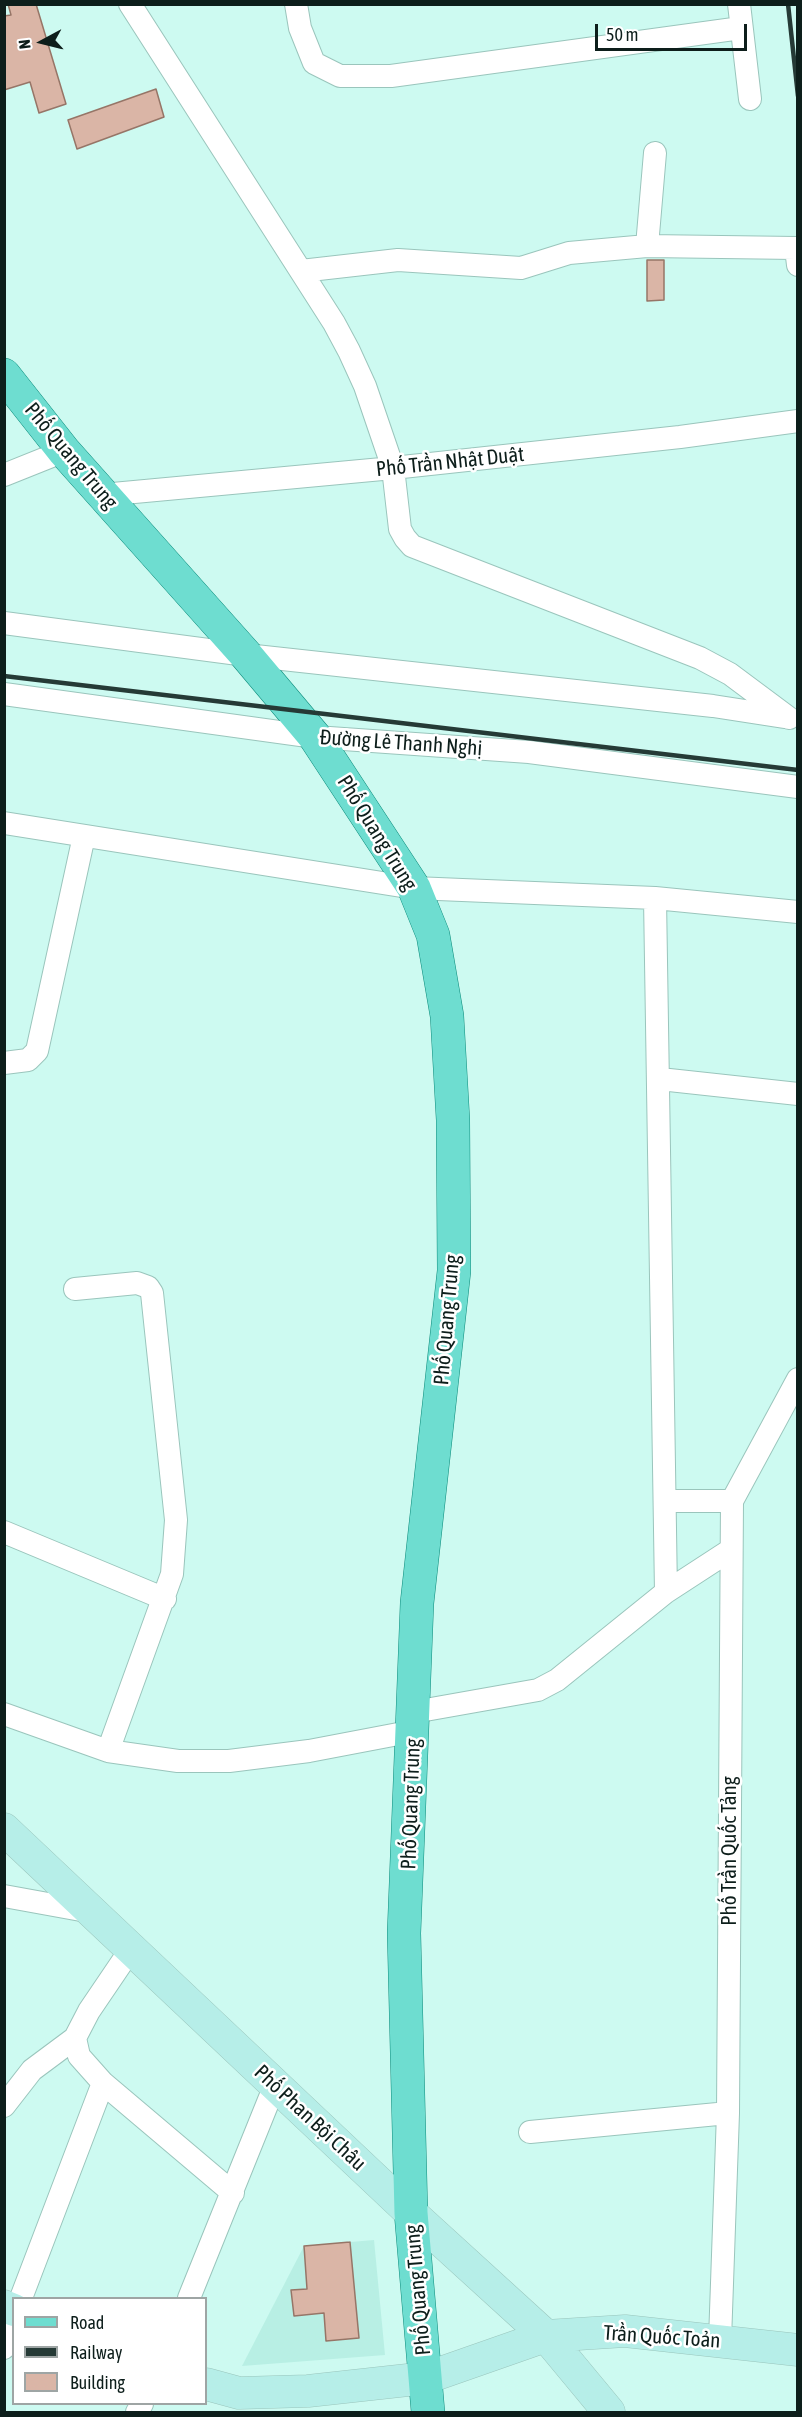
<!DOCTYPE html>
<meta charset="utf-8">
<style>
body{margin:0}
#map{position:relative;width:802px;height:2417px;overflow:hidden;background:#cdfaf1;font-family:"Asap Condensed",sans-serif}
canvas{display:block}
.frame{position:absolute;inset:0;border:6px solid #0d1e1b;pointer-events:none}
.legend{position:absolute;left:12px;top:2297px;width:195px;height:108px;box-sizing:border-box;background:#fff;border:2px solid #9ea5a4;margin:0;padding:8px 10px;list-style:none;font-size:18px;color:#0d1e1b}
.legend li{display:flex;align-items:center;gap:12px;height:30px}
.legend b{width:30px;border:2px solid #9ea5a4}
.north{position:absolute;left:12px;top:12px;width:60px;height:60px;-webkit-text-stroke:4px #fff;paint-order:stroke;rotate:263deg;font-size:16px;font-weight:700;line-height:24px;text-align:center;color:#0d1e1b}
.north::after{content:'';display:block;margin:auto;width:21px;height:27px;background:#0d1e1b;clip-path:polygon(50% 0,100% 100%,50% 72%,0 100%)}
.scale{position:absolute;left:595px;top:24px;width:152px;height:27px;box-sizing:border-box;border:3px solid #0d1e1b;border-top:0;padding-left:8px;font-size:18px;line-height:21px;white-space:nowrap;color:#0d1e1b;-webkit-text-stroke:4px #fff;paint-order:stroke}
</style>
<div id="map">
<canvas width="802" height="2417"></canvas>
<div class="frame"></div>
<ul class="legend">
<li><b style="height:8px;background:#6eddd0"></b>Road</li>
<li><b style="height:8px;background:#253a36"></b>Railway</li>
<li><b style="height:16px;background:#dab5a6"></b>Building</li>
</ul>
<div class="north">N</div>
<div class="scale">50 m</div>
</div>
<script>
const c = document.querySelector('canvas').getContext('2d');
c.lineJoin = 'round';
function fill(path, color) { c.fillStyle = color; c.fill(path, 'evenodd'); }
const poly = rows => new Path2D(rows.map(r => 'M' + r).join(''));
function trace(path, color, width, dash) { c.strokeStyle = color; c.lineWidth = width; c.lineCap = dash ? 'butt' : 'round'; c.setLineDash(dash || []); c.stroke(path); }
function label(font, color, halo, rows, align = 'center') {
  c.font = font + ' "Asap Condensed",sans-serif'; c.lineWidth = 5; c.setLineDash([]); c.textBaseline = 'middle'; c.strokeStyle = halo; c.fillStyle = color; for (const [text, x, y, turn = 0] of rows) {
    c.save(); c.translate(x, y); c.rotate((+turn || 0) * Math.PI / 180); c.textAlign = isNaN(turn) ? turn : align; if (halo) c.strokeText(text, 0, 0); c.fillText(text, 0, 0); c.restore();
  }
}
fill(poly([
 [374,2240,385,2355,242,2366,304,2246]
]), '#b8efe4');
const building = poly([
 [8,4,36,4,66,104,39,113,30,82,4,90,4,16,11,15,8,4],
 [156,89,164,117,77,149,68,120,156,89],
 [647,260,664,260,664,300,647,301,647,260],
 [350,2242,359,2338,326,2341,324,2313,294,2316,291,2290,307,2289,304,2246,350,2242]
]);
fill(building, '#dab5a6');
trace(building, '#967567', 1.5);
const street = poly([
 [130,4,334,323,349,351,365,386,393,468,400,529,405,538,412,546,700,658,730,674,789,718],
 [296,4,300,28,314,63,340,76,391,76,741,28],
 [739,4,750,99],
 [647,246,655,153],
 [301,271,398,260,521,268,569,253,647,246,796,248,798,265],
 [4,475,64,451],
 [102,495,393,468,680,437,798,421],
 [4,623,246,655,713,706,784,717],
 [4,694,315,737,529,752,798,787],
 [4,823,414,888,655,898,798,912],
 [655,898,666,1592],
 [4,1063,28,1060,37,1051,84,836],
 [660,1079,798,1094],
 [75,1289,137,1283,148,1287,152,1293,176,1520,172,1574,108,1751],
 [665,1501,732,1501],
 [4,1532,165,1599],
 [414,1712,538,1690,557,1680,666,1592,729,1551],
 [4,1714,108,1751,178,1761,229,1761,309,1751,414,1731],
 [4,1896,92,1912],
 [131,1949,89,2011,75,2038,79,2056,103,2083,233,2193],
 [4,2106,32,2070,75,2038],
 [530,2132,728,2113],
 [21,2298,103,2083],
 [189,2298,275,2085],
 [720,2340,728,2113,732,1501,798,1379],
 [4,2348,14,2320],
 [137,2412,142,2404]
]);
const secondary = poly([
 [4,1829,411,2213,546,2336,609,2412],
 [4,2306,14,2310],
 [206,2384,239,2393,308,2391,426,2378,546,2336,625,2331,798,2350]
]);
const primary = poly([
 [4,375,64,451,246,655,315,737,414,888,433,935,447,1016,453,1120,454,1271,417,1603,404,1933,411,2213,428,2412]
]);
trace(street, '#9ac5bc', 24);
trace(secondary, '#9ac5bc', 33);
trace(primary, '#0d8c7c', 34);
trace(street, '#fff', 22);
trace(secondary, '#b6eee8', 32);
trace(primary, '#6eddd0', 33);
trace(poly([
 [788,4,798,96],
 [4,676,798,770]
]), '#253a36', 4.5);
label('21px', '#0d1e1b', '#fff', [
 ["Phố Quang Trung",71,456,50],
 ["Phố Trần Nhật Duật",450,462,-6],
 ["Đường Lê Thanh Nghị",401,743,4],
 ["Phố Quang Trung",377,833,58],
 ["Phố Quang Trung",447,1320,-85],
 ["Phố Quang Trung",411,1804,-88],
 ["Phố Trần Quốc Tảng",729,1851,-90],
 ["Phố Phan Bội Châu",310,2118,43],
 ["Phố Quang Trung",418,2290,-95],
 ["Trần Quốc Toản",662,2337,4]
]);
</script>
